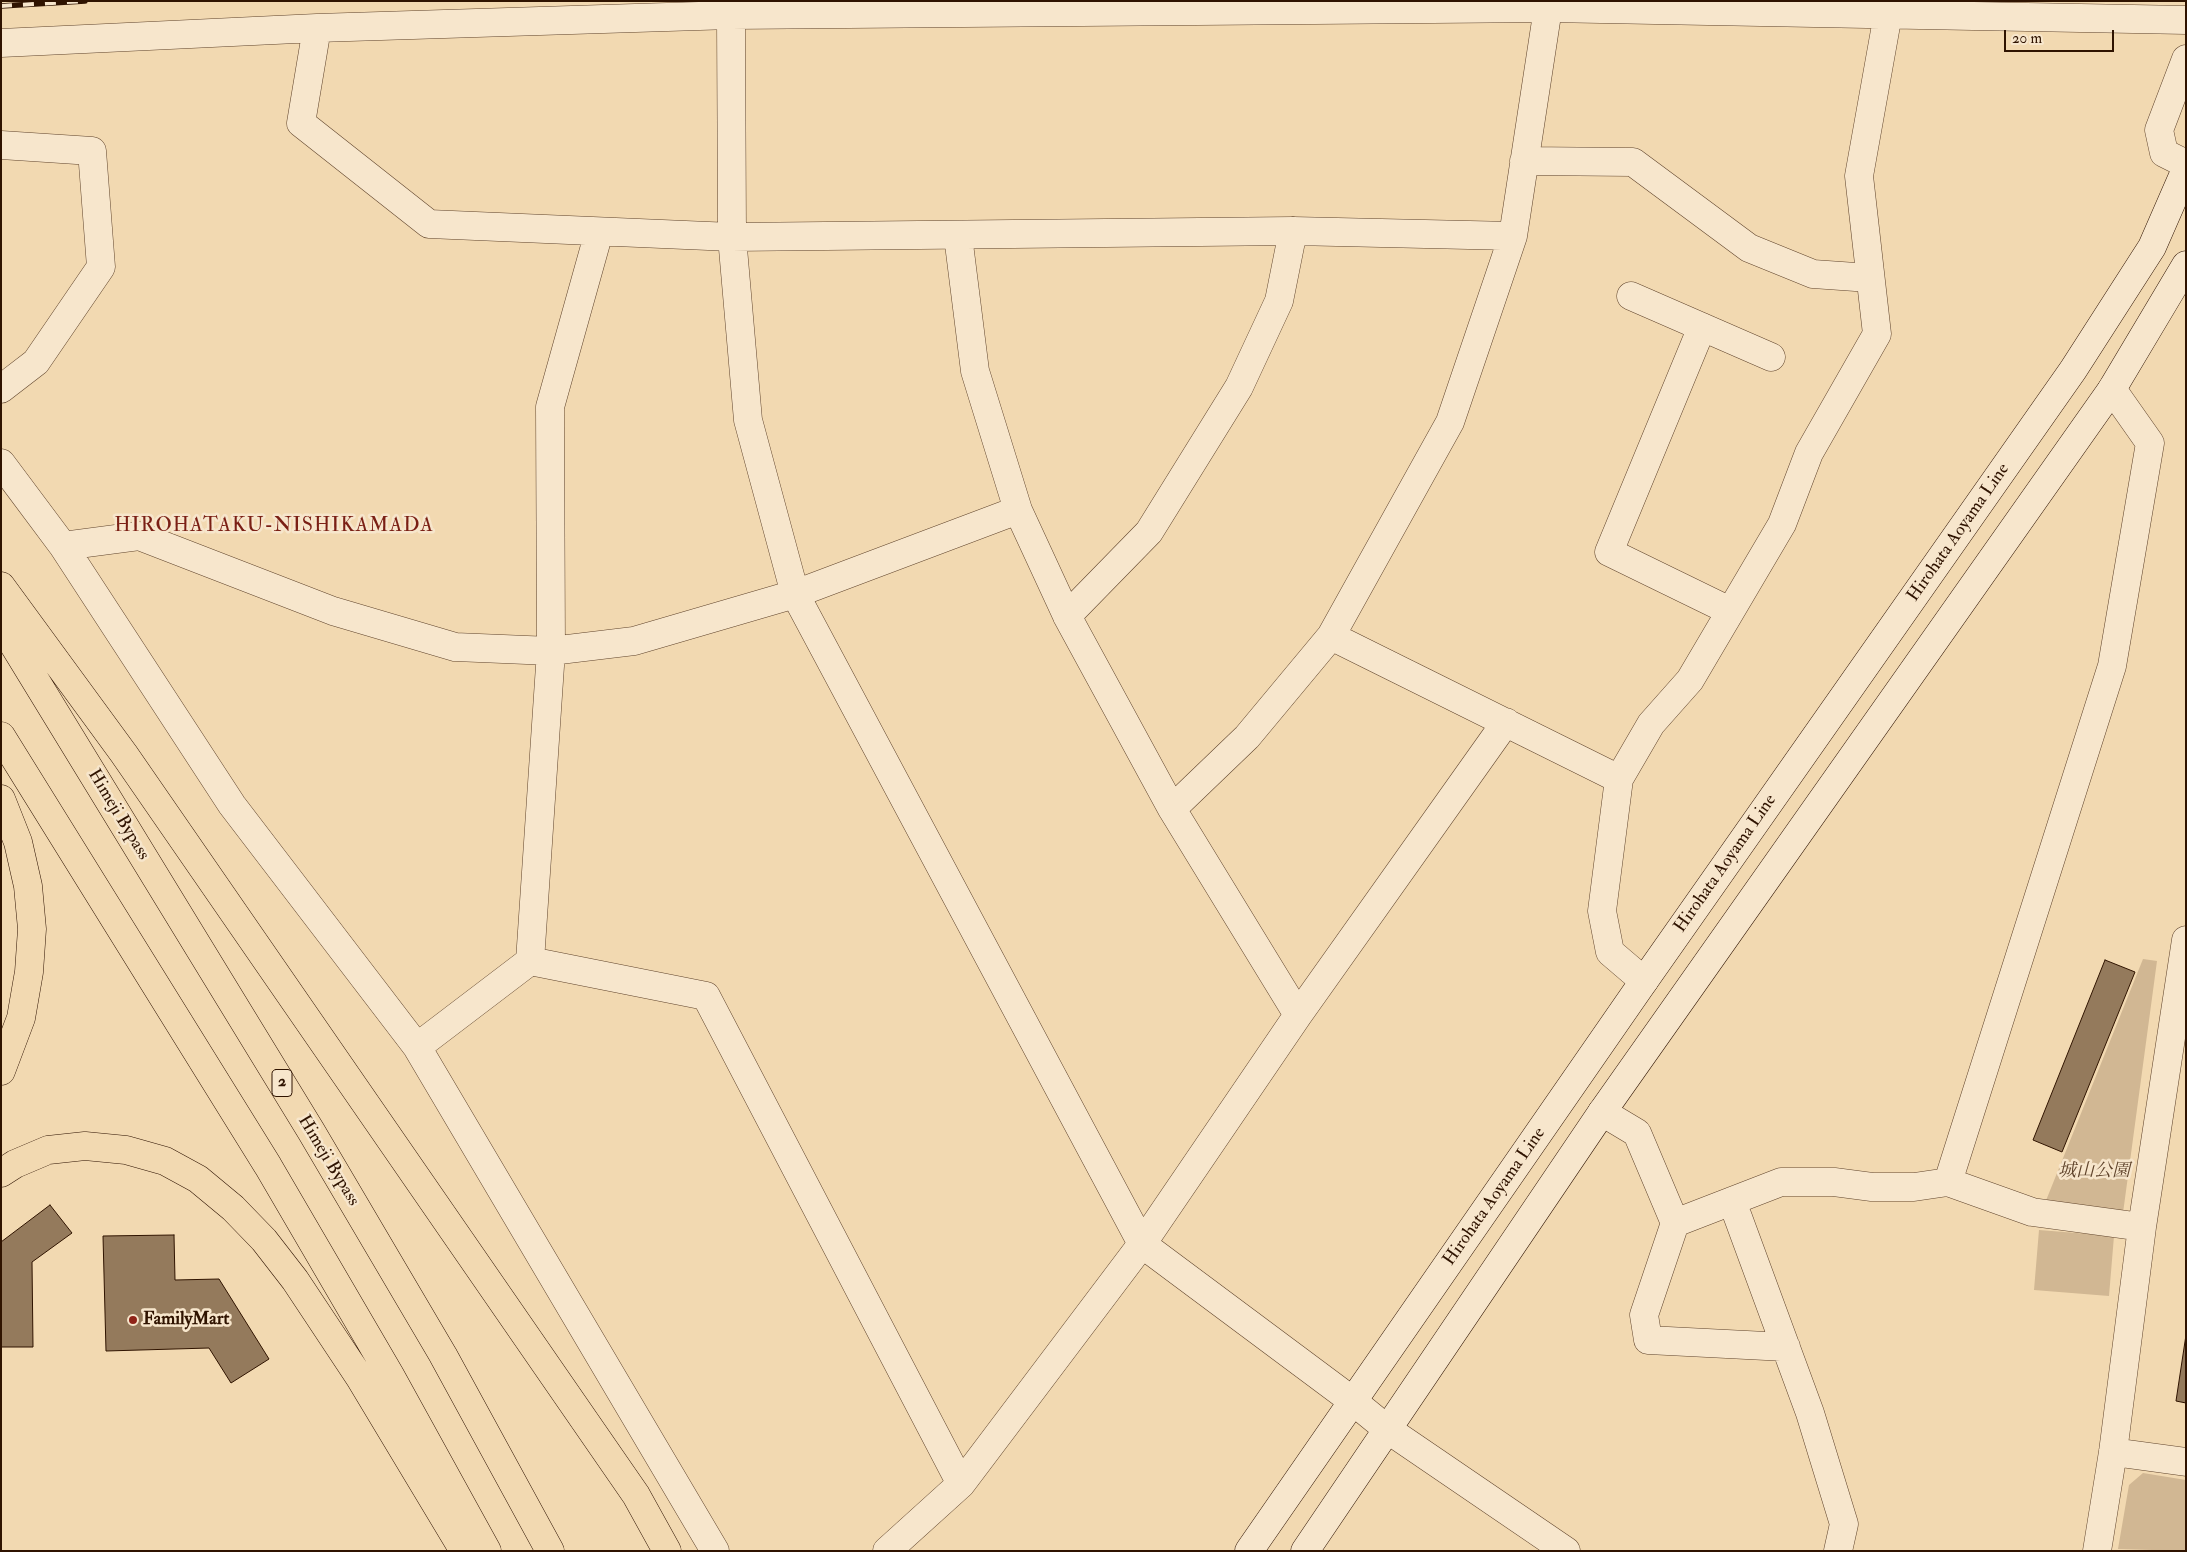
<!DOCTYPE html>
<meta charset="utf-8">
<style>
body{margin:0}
#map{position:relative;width:2187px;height:1552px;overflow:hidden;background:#f2d9b1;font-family:"IM FELL Double Pica",serif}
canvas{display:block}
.frame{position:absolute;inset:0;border:2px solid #2f1300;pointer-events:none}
.scale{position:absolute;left:2004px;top:30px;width:110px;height:22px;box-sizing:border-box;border:2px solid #2f1300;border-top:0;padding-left:6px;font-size:15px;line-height:18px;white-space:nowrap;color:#2f1300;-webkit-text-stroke:4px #f7e6cc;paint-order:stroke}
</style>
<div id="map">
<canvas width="2187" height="1552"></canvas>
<div class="frame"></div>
<div class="scale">20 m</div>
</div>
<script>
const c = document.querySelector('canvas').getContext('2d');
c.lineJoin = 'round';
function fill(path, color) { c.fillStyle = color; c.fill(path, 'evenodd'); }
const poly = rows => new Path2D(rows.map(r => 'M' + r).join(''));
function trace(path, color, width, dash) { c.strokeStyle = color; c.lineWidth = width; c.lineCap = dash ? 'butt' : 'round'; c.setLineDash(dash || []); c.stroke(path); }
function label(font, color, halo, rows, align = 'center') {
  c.font = font + ' "IM FELL Double Pica","Noto Serif JP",serif'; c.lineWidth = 5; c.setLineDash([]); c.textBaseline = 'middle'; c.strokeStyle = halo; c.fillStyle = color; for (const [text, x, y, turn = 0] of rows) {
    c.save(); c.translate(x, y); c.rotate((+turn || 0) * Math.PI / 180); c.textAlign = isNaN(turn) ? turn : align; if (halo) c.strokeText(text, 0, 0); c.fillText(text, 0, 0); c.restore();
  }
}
fill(poly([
 [2143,959,2157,961,2123,1213,2045,1203],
 [2039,1230,2114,1236,2109,1296,2034,1290],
 [2143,1473,2186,1480,2186,1551,2118,1549,2129,1485]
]), '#d1b793');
const building = poly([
 [2105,960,2135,972,2062,1152,2033,1140,2105,960],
 [50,1205,72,1233,32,1262,33,1347,1,1347,1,1242,50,1205],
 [174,1235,175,1280,219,1279,269,1359,231,1383,209,1348,106,1351,103,1236,174,1235],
 [2186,1335,2186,1403,2176,1401,2186,1335]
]);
fill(building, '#947a5c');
trace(building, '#2f1300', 1);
const street = poly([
 [731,15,732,237,748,420,795,594,1142,1244,1354,1402,1387,1429,1566,1551],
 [317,28,301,123,429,224,732,237,1293,231,1513,236],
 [1,43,317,28,731,15,1548,8,2186,20],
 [2186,59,2159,130,2164,153,2186,164],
 [1,145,92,151,101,267,36,362,1,389],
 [1524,161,1633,162,1749,248,1813,274,1870,278],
 [958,236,975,371,1018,510,1067,616,1172,809,1298,1015],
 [1631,296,1771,357],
 [1702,327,1609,552,1730,611],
 [1,463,63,546,232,805,417,1047,715,1551],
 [63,546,139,536,333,611,455,647,551,651,634,641,795,594,1018,510],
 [1067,616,1149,532,1239,387,1279,301,1293,231],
 [1331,636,1619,779],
 [1172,809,1247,737,1331,636,1450,422,1513,236,1548,8],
 [530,961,551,651,550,407,599,232],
 [1644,981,1610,952,1602,911,1619,779,1651,724,1690,680,1782,524,1809,453,1877,334,1859,176,1888,14],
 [417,1047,530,961,706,996,961,1484],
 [1602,1112,1637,1133,1675,1223],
 [1948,1182,2112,666,2150,443,2112,389],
 [1732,1201,1810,1413,1844,1524,1838,1551],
 [1786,1347,1648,1340,1644,1315,1675,1223,1781,1182,1834,1182,1872,1187,1914,1187,1948,1182,2032,1212,2142,1227],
 [2113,1452,2186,1462],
 [887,1551,961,1484,1142,1244,1298,1015,1506,722],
 [2097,1551,2113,1452,2142,1227,2186,940]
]);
const secondary = poly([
 [1249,1551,1644,981,2073,370,2152,247,2186,169],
 [1305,1551,1602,1112,2112,389,2186,265]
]);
const highway = poly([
 [1,586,124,754,636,1495,667,1551],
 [1,624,311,1131,443,1355,550,1551],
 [1,736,268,1166,390,1375,487,1551],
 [1,799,18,842,28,886,32,929,29,972,21,1018,1,1071],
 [1,1173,15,1164,48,1150,85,1146,126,1150,165,1161,198,1179,233,1208,264,1240,295,1280,360,1378,464,1551]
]);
trace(street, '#60442c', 29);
trace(secondary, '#2f1300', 29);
trace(highway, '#2f1300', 29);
trace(street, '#f7e6cc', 28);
trace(secondary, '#f7e6cc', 28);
trace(highway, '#f2d9b1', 28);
const rail = poly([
 [1,6,85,1]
]);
trace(rail, '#2f1300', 5.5);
trace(rail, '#f7e6cc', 4, [11]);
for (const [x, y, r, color] of [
 [133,1320,5,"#8f2418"]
]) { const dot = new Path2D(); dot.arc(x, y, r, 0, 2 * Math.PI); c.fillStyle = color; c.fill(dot); trace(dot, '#f7e6cc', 2); }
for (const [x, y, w] of [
 [282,1083,20]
]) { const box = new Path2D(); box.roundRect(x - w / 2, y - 13.5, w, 27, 4); c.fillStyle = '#f7e6cc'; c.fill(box); trace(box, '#2f1300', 1); }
label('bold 16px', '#2f1300', null, [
 ["2",282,1083]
]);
label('18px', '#2f1300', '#f7e6cc', [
 ["Hirohata Aoyama Line",1959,533,-55],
 ["Himeji Bypass",118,815,59],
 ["Hirohata Aoyama Line",1726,864,-55],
 ["Himeji Bypass",328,1161,59],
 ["Hirohata Aoyama Line",1495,1197,-55]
]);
label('italic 18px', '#60442c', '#f7e6cc', [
 ["城山公園",2094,1172]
]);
label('bold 18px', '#2f1300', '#f7e6cc', [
 ["FamilyMart",143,1320]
], 'left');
c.letterSpacing = '1px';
label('20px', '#7a1f14', '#f7e6cc', [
 ["HIROHATAKU-NISHIKAMADA",274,527]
]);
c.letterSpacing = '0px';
</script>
